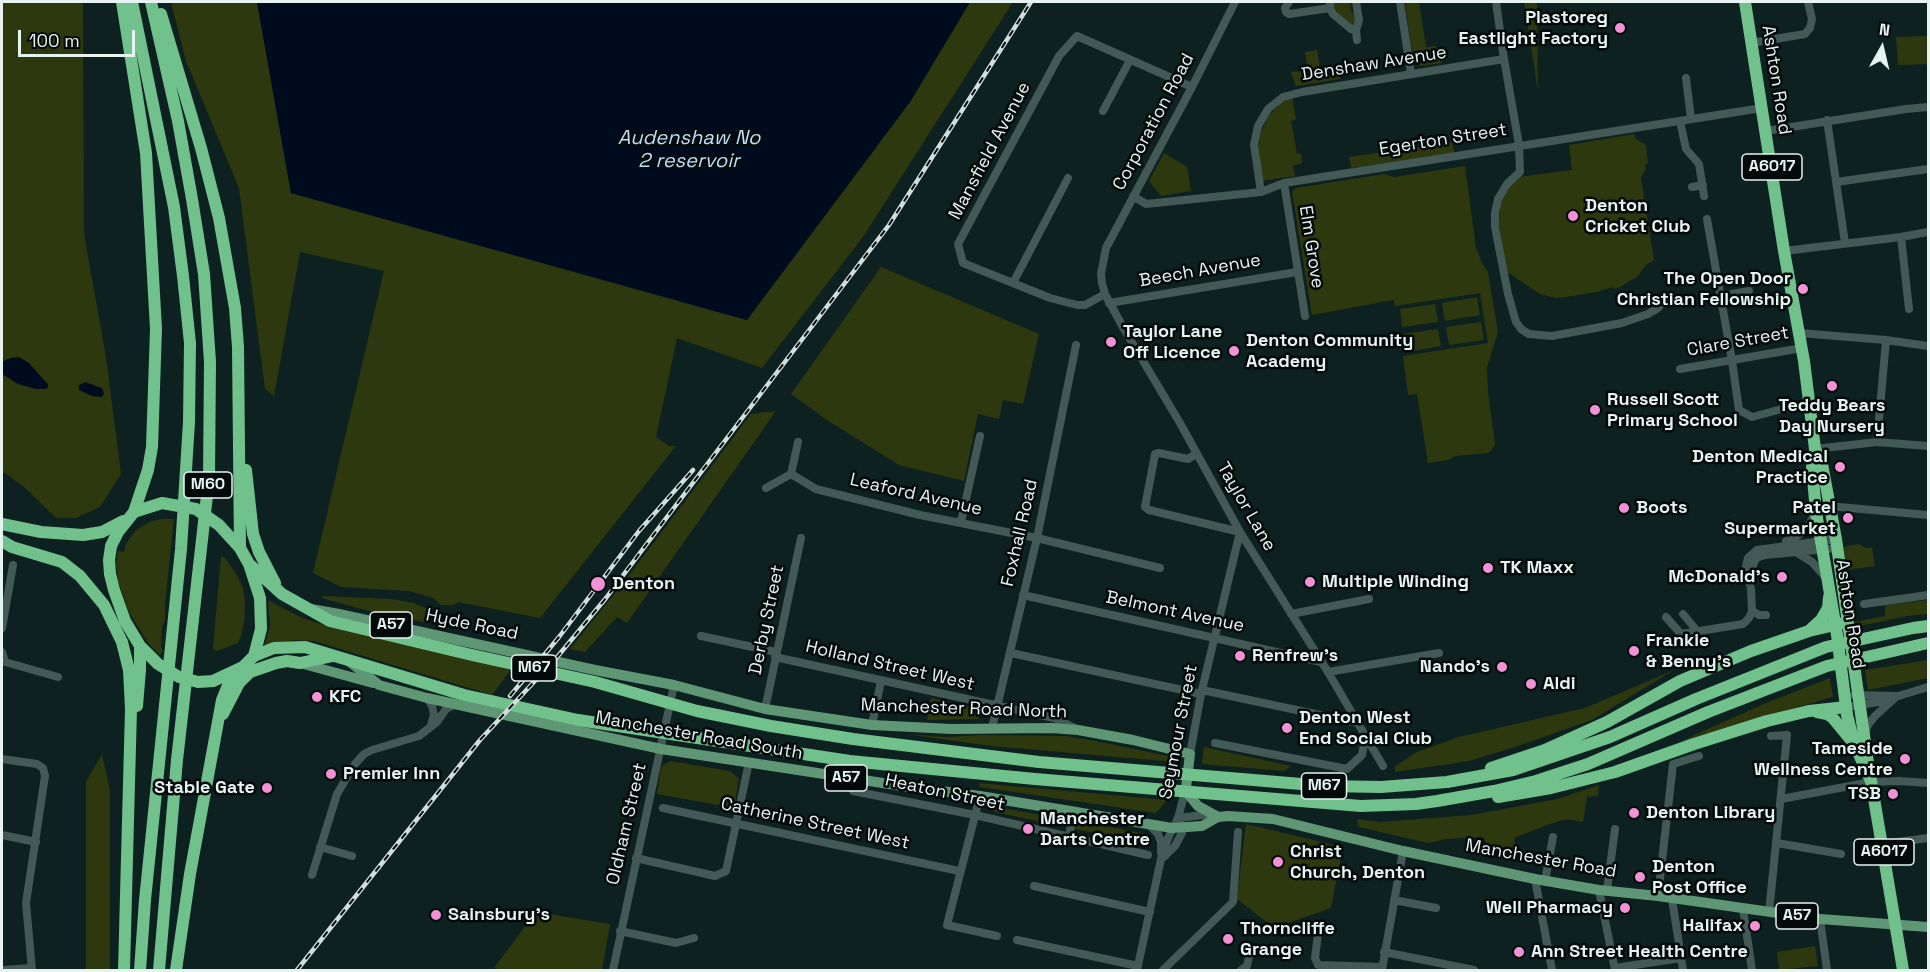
<!DOCTYPE html>
<style>
body{margin:0}
#map{position:relative;width:1930px;height:972px;overflow:hidden;background:#0d2220;font-family:"Space Grotesk",sans-serif}
canvas{display:block}
.frame{position:absolute;inset:0;border:3px solid #e6f3f1;pointer-events:none}
.north{position:absolute;left:1852px;top:18px;width:60px;height:60px;-webkit-text-stroke:4px #030a09;paint-order:stroke;rotate:8deg;font-size:16px;font-weight:700;line-height:24px;text-align:center;color:#e6f3f1}
.north::after{content:'';display:block;margin:auto;width:21px;height:27px;background:#e6f3f1;clip-path:polygon(50% 0,100% 100%,50% 72%,0 100%)}
.scale{position:absolute;left:18px;top:30px;width:117px;height:27px;box-sizing:border-box;border:3px solid #e6f3f1;border-top:0;padding-left:8px;font-size:18px;line-height:21px;white-space:nowrap;color:#e6f3f1;-webkit-text-stroke:4px #030a09;paint-order:stroke}
</style>
<div id="map">
<canvas width="1930" height="972"></canvas>
<div class="frame"></div>
<div class="north">N</div>
<div class="scale">100 m</div>
</div>
<script>
const c = document.querySelector('canvas').getContext('2d');
c.lineJoin = 'round';
function fill(path, color) { c.fillStyle = color; c.fill(path, 'evenodd'); }
const poly = rows => new Path2D(rows.map(r => 'M' + r).join(''));
function trace(path, color, width, dash) { c.strokeStyle = color; c.lineWidth = width; c.lineCap = dash ? 'butt' : 'round'; c.setLineDash(dash || []); c.stroke(path); }
function label(font, color, halo, rows, align = 'center') {
  c.font = font + ' "Space Grotesk",sans-serif'; c.lineWidth = 5; c.setLineDash([]); c.textBaseline = 'middle'; c.strokeStyle = halo; c.fillStyle = color; for (const [text, x, y, turn = 0] of rows) {
    c.save(); c.translate(x, y); c.rotate((+turn || 0) * Math.PI / 180); c.textAlign = isNaN(turn) ? turn : align; if (halo) c.strokeText(text, 0, 0); c.fillText(text, 0, 0); c.restore();
  }
}
fill(poly([
 [2,2,83,2,84,234,106,357,121,474,100,507,76,518,56,518,23,486,2,471],
 [171,2,257,2,291,193,746,320,910,102,970,2,1013,2,863,237,762,368,677,338,656,437,669,446,676,446,540,618,458,602,453,605,441,605,433,598,409,591,341,587,313,573,384,271,300,252,274,396,265,389,239,188,186,61],
 [1333,2,1350,2,1351,11,1356,16,1354,26,1351,26,1335,10],
 [1405,2,1419,2,1426,47,1436,46,1437,51,1440,51,1442,63,1421,66,1413,61],
 [1524,2,1540,2,1537,2,1538,91],
 [1928,36,1928,64,1898,65,1896,37],
 [1317,50,1320,68,1335,66,1336,68,1338,67,1340,79,1296,86,1291,72,1308,70,1305,52],
 [1292,97,1296,119,1291,121,1297,154,1301,154,1302,163,1293,166,1295,176,1261,181,1258,150,1261,132,1269,115,1285,100],
 [1634,134,1636,139,1646,145,1648,164,1645,164,1646,168,1641,178,1654,260,1646,265,1637,277,1620,287,1614,289,1613,287,1596,292,1566,297,1556,298,1540,294,1507,272,1499,224,1500,205,1502,195,1518,177,1572,170,1569,145],
 [1452,142,1454,153,1351,168,1349,157],
 [1164,153,1187,167,1191,191,1161,196,1149,181],
 [1465,166,1476,248,1482,263,1488,272,1498,332,1487,367,1488,392,1495,444,1491,451,1487,453,1455,456,1449,460,1428,463,1417,394,1408,395,1403,356,1488,343,1480,293,1395,306,1393,300,1312,315,1292,192,1296,188,1384,174,1394,177],
 [881,267,1039,334,1023,404,1003,400,999,419,978,414,964,481,899,465,827,420,791,394],
 [1477,297,1480,315,1445,321,1442,303],
 [1435,304,1438,322,1402,327,1400,309],
 [1481,322,1484,340,1449,345,1446,327],
 [1438,329,1441,346,1406,352,1403,334],
 [776,411,627,623,617,617,585,652,570,649,624,582,751,414],
 [162,519,174,519,165,604,165,620,162,627,161,647,163,651,160,655,148,643,129,612,118,581,116,563,118,551,124,552,126,544,135,531,149,522],
 [1858,544,1866,548,1872,547,1875,566,1846,570,1843,547],
 [221,556,226,559,238,577,243,588,245,601,244,623,241,636,238,643,217,651,213,649],
 [323,596,391,599,414,603,430,610,432,617,427,623,361,609,322,598],
 [268,600,300,617,321,624,512,668,492,695,314,641,294,640,264,647,270,627],
 [1928,600,1928,614,1907,616,1855,627,1855,622,1885,616,1885,605],
 [1928,660,1928,678,1868,690,1865,670],
 [1674,670,1592,720,1515,747,1469,761,1395,772,1395,766,1417,752,1459,737,1585,708],
 [1830,678,1833,697,1681,741,1766,703],
 [931,698,980,709,979,719,927,720],
 [905,734,947,737,980,735,1066,736,1096,741,1172,757,1175,762,991,746],
 [1204,747,1291,766,1284,771,1202,764],
 [102,754,110,790,110,970,86,970,86,782],
 [670,761,730,771,739,779,734,808,657,794,661,767],
 [978,783,1167,800,1156,813,980,787],
 [1599,785,1598,796,1587,797,1583,822,1566,819,1547,825,1514,838,1517,856,1490,850,1483,837,1446,839,1428,843,1359,827,1357,819,1380,822,1471,815,1557,799],
 [991,806,1142,833,1137,840,1132,841,995,812],
 [1246,824,1343,847,1331,908,1277,927,1265,921,1237,899],
 [536,912,610,924,602,970,503,970,494,968],
 [1815,946,1818,966,1779,970,1777,952]
]), '#2d380f');
fill(poly([
 [257,2,970,2,910,102,747,320,291,193],
 [19,357,29,363,44,380,48,384,48,387,46,389,36,389,18,384,2,374,2,362,10,358],
 [85,382,102,388,104,393,102,397,92,396,79,390,79,385]
]), '#000c1d');
trace(poly([
 [1235,2,1192,87,1106,248,1101,274,1102,283,1105,294,1124,329,1180,423,1240,532,1328,672,1383,766],
 [1289,2,1285,8,1286,12,1289,14,1330,8],
 [1330,2,1330,8,1333,14,1351,29,1356,30,1357,40],
 [1400,2,1411,74],
 [1496,2,1504,59,1519,145,1520,172,1507,184,1498,199,1495,213,1495,227,1508,294,1516,322,1521,329,1529,334,1552,336,1622,323,1648,314,1658,308,1666,299],
 [1356,30,1359,20,1356,2],
 [1751,43,1805,34,1810,28,1812,19,1808,2],
 [1686,78,1691,119],
 [1103,111,1130,60],
 [1827,120,1845,243],
 [1680,121,1686,149,1699,164,1704,196],
 [1766,131,1906,109,1928,107],
 [1836,182,1928,169],
 [1284,183,1305,316],
 [1692,187,1703,185],
 [1261,192,1254,145,1258,126,1268,109,1283,97,1302,92,1504,59],
 [1133,196,1146,204,1261,192,1284,183,1762,108],
 [1707,219,1732,361,1739,410,1752,417,1782,409,1810,407],
 [1901,237,1909,309],
 [1784,251,1901,237,1928,232],
 [1013,283,1068,178],
 [1105,294,1085,305,1077,305,1050,298,963,263,958,244,1059,56,1077,36,1192,87],
 [1721,296,1749,291],
 [1109,303,1297,272],
 [1799,333,1886,340,1928,346],
 [1680,369,1802,348],
 [1877,442,1886,340],
 [1815,449,1877,442,1928,446],
 [1196,454,1188,459,1159,453,1155,454,1145,507,1149,510,1240,532],
 [791,474,816,489,920,515,1037,538,1160,568],
 [766,488,791,474,798,442],
 [1828,506,1928,515],
 [961,522,980,436],
 [1786,541,1793,539,1806,530,1816,512],
 [1796,552,1812,562,1827,579],
 [1751,576,1752,568,1756,558,1765,555,1837,548],
 [1023,595,1321,662],
 [1864,604,1928,595],
 [1752,611,1759,615,1766,615],
 [1291,614,1369,599],
 [1683,614,1698,632],
 [1666,617,1681,634,1743,624,1749,618,1752,611,1751,589,1746,566,1748,558,1757,550,1836,539],
 [2,628,13,565],
 [701,636,776,652],
 [2,652,5,662,58,677],
 [1011,653,1201,694],
 [775,657,1054,718,1075,728],
 [1328,672,1439,653],
 [1202,690,1358,723],
 [1854,695,1897,696,1875,716,1868,725,1865,733],
 [427,698,432,706,434,715,431,725],
 [1846,707,1879,702,1928,687],
 [765,709,801,538],
 [872,725,881,681],
 [992,728,1037,538,1076,345],
 [1215,743,1347,769,1362,755,1365,738],
 [1190,754,1201,694,1240,532],
 [2,759,37,764,43,768,45,776,26,903,32,970],
 [851,778,853,791,975,815,1148,855],
 [980,796,947,925,997,936],
 [1781,799,1871,782,1899,781,1928,783],
 [663,808,959,871],
 [1149,825,1158,834,1161,842,1161,853],
 [2,835,36,842],
 [1069,836,1074,811],
 [1777,843,1841,854],
 [1882,844,1928,838],
 [320,847,352,856],
 [1164,857,1175,846,1182,833,1183,828,1178,818,1211,814],
 [636,858,715,876,726,871,749,762],
 [312,875,337,794,355,764,364,754,372,750,419,736,437,722,446,709,454,705],
 [1535,879,1552,970],
 [1545,881,1553,837],
 [1034,886,1150,912],
 [1599,890,1615,970],
 [1607,890,1615,829],
 [1658,896,1673,764,1699,756],
 [1672,899,1683,970],
 [1394,900,1436,908],
 [1743,909,1752,970],
 [1769,912,1787,735,1771,736],
 [1820,919,1827,970],
 [1319,926,1315,958,1318,965,1382,967],
 [620,931,676,943,694,938],
 [1017,940,1138,966],
 [1384,952,1474,970],
 [1615,968,1681,958],
 [2,970,31,968],
 [613,970,674,685],
 [1137,970,1161,859,1168,838,1178,818,1186,788],
 [1163,970,1233,902,1238,832],
 [1241,970,1247,966,1251,948],
 [1382,970,1403,851]
]), '#435956', 8);
trace(poly([
 [311,609,339,614,595,670,674,685,765,709,872,725,952,729,1052,728,1078,730,1133,740,1190,754,1186,788,1189,795,1198,806,1218,817],
 [350,662,379,685,427,698,661,749,902,786,980,796,1172,828,1202,826,1218,817,1228,816,1273,819,1403,851,1535,879,1599,890,1658,896,1820,919,1928,927],
 [300,663,373,683]
]), '#5f9776', 10);
trace(poly([
 [122,2,146,153,156,329,152,447,148,470,134,512],
 [132,2,174,207,183,276,190,343,189,422,181,549,145,900,140,970],
 [151,2,178,121,192,199,204,274,210,362,209,478,177,760,159,970],
 [1745,2,1784,251,1804,361,1815,449,1812,467,1816,512,1837,635,1847,715,1854,743,1871,781],
 [161,14,201,148,219,218,235,308,238,347,240,548],
 [1815,449,1822,464,1836,539,1868,763,1903,970],
 [246,470,253,534,259,552,275,583],
 [162,503,196,509,219,525,240,548,249,564,260,598,261,629,254,656,243,667,213,681,198,682,179,677,158,664,140,646,125,621,114,590,110,574,109,560,111,546,118,532,134,512,162,503],
 [2,524,41,532,83,535,102,532,123,521],
 [2,541,12,547,62,562,80,576,104,605,122,642,129,670,131,709,124,970],
 [249,564,282,594,330,621,472,655,595,682,697,711,771,726,853,739,1039,762,1325,786,1381,787,1447,782,1513,770,1610,737,1696,699,1826,647,1913,628,1928,626],
 [1810,630,1821,620,1828,608,1829,597],
 [254,656,274,648,305,647,464,695,578,720,850,761,1035,779,1361,806,1416,804,1437,801,1494,791,1536,781,1588,764,1708,712,1827,666,1928,643],
 [137,706,140,670,140,646],
 [1817,712,1827,714,1832,717,1851,740],
 [223,714,239,683,250,672,276,663,287,661,300,663,333,656],
 [1491,768,1545,750,1607,722,1680,681,1751,651,1809,631,1843,623],
 [1498,797,1551,788,1615,772,1694,744,1767,721,1809,711,1846,707],
 [176,970,190,874,222,700,229,683,239,672]
]), '#71c18c', 12);
const rail = poly([
 [510,696,559,637,639,531,693,470],
 [297,970,480,740,558,656,606,598,667,517,889,225,1031,2]
]);
trace(rail, '#d0dedc', 4.5);
trace(rail, '#030a09', 2, [7]);
for (const [x, y, r, color] of [
 [1620,28,6,"#f291d6"],
 [1573,216,6,"#f291d6"],
 [1803,289,6,"#f291d6"],
 [1111,342,6,"#f291d6"],
 [1234,351,6,"#f291d6"],
 [1832,386,6,"#f291d6"],
 [1595,410,6,"#f291d6"],
 [1840,467,6,"#f291d6"],
 [1624,508,6,"#f291d6"],
 [1848,518,6,"#f291d6"],
 [1488,568,6,"#f291d6"],
 [1782,577,6,"#f291d6"],
 [1310,582,6,"#f291d6"],
 [598,584,8,"#f291d6"],
 [1634,651,6,"#f291d6"],
 [1240,656,6,"#f291d6"],
 [1502,667,6,"#f291d6"],
 [1531,684,6,"#f291d6"],
 [317,697,6,"#f291d6"],
 [1287,728,6,"#f291d6"],
 [1905,759,6,"#f291d6"],
 [331,774,6,"#f291d6"],
 [267,788,6,"#f291d6"],
 [1893,794,6,"#f291d6"],
 [1634,813,6,"#f291d6"],
 [1028,829,6,"#f291d6"],
 [1278,862,6,"#f291d6"],
 [1640,877,6,"#f291d6"],
 [1625,908,6,"#f291d6"],
 [436,915,6,"#f291d6"],
 [1755,926,6,"#f291d6"],
 [1228,939,6,"#f291d6"],
 [1519,952,6,"#f291d6"]
]) { const dot = new Path2D(); dot.arc(x, y, r, 0, 2 * Math.PI); c.fillStyle = color; c.fill(dot); trace(dot, '#030a09', 2); }
for (const [x, y, w] of [
 [1772,167,60],
 [208,485,48],
 [391,625,42],
 [534,668,45],
 [846,778,42],
 [1324,786,45],
 [1884,852,60],
 [1797,916,42]
]) { const box = new Path2D(); box.roundRect(x - w / 2, y - 13, w, 26, 4.5); c.fillStyle = '#030a09'; c.fill(box); trace(box, '#e6f3f1', 1.5); }
label('bold 16px', '#e6f3f1', null, [
 ["A6017",1772,167],
 ["M60",208,485],
 ["A57",391,625],
 ["M67",534,668],
 ["A57",846,778],
 ["M67",1324,786],
 ["A6017",1884,852],
 ["A57",1797,916]
]);
label('bold 18px', '#e6f3f1', '#030a09', [
 ["Plastoreg",1608,18,"right"],
 ["Eastlight Factory",1608,39,"right"],
 ["Denton",1585,206],
 ["Cricket Club",1585,227],
 ["The Open Door",1791,279,"right"],
 ["Christian Fellowship",1791,300,"right"],
 ["Taylor Lane",1123,332],
 ["Off Licence",1123,353],
 ["Denton Community",1246,341],
 ["Academy",1246,362],
 ["Russell Scott",1607,400],
 ["Primary School",1607,421],
 ["Teddy Bears",1832,406,"center"],
 ["Day Nursery",1832,427,"center"],
 ["Denton Medical",1828,457,"right"],
 ["Practice",1828,478,"right"],
 ["Boots",1636,508],
 ["Patel",1836,508,"right"],
 ["Supermarket",1836,529,"right"],
 ["TK Maxx",1500,568],
 ["McDonald's",1770,577,"right"],
 ["Multiple Winding",1322,582],
 ["Denton",612,584],
 ["Frankie",1646,641],
 ["& Benny's",1646,662],
 ["Renfrew's",1252,656],
 ["Nando's",1490,667,"right"],
 ["Aldi",1543,684],
 ["KFC",329,697],
 ["Denton West",1299,718],
 ["End Social Club",1299,739],
 ["Tameside",1893,749,"right"],
 ["Wellness Centre",1893,770,"right"],
 ["Premier Inn",343,774],
 ["Stable Gate",255,788,"right"],
 ["TSB",1881,794,"right"],
 ["Denton Library",1646,813],
 ["Manchester",1040,819],
 ["Darts Centre",1040,840],
 ["Christ",1290,852],
 ["Church, Denton",1290,873],
 ["Denton",1652,867],
 ["Post Office",1652,888],
 ["Well Pharmacy",1613,908,"right"],
 ["Sainsbury's",448,915],
 ["Halifax",1743,926,"right"],
 ["Thorncliffe",1240,929],
 ["Grange",1240,950],
 ["Ann Street Health Centre",1531,952]
], 'left');
label('18px', '#e6f3f1', '#030a09', [
 ["Denshaw Avenue",1374,64,-9],
 ["Ashton Road",1776,80,81],
 ["Corporation Road",1154,122,-62],
 ["Egerton Street",1443,140,-9],
 ["Mansfield Avenue",990,151,-62],
 ["Elm Grove",1311,247,81],
 ["Beech Avenue",1200,271,-10],
 ["Clare Street",1738,342,-10],
 ["Leaford Avenue",916,495,13],
 ["Taylor Lane",1246,507,60],
 ["Foxhall Road",1020,533,-77],
 ["Belmont Avenue",1175,612,12],
 ["Ashton Road",1850,614,81],
 ["Derby Street",767,620,-78],
 ["Hyde Road",472,625,12],
 ["Holland Street West",890,666,13],
 ["Manchester Road North",964,709,2],
 ["Seymour Street",1179,732,-79],
 ["Manchester Road South",699,736,10],
 ["Heaton Street",945,793,12],
 ["Oldham Street",627,824,-77],
 ["Catherine Street West",815,824,12],
 ["Manchester Road",1541,859,10]
]);
label('italic 20px', '#bddffe', '#030a09', [
 ["Audenshaw No",689,139],
 ["2 reservoir",689,162]
]);
</script>
